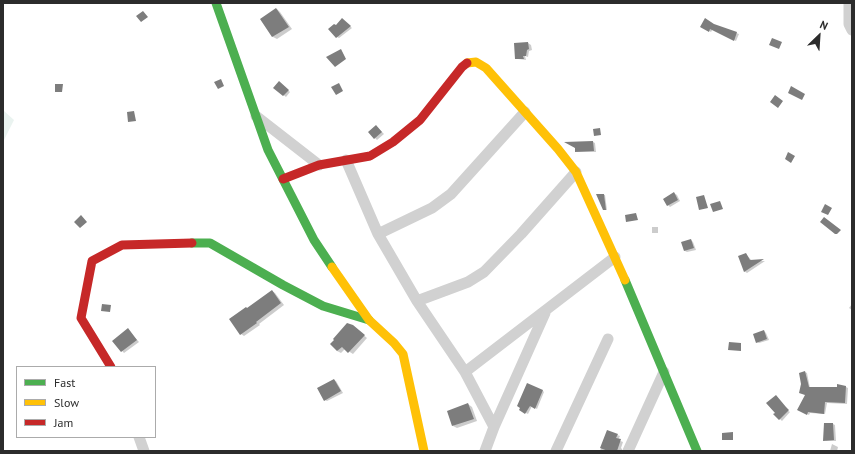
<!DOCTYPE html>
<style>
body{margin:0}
#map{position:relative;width:855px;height:454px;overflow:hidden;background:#fff;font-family:"PT Sans",sans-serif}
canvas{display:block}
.frame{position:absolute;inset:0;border:4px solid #2c2c2c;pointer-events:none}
.legend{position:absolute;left:16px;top:366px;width:140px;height:72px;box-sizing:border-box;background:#fff;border:1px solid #ababab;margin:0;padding:5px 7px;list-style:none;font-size:12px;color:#2c2c2c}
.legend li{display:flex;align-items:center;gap:8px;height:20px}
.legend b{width:20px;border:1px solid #ababab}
.north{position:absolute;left:799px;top:16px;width:40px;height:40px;-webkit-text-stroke:3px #fff;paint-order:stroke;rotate:25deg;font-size:11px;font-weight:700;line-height:16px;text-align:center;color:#2c2c2c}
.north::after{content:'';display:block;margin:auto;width:14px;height:18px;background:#2c2c2c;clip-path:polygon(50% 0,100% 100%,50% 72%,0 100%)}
</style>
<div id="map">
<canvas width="855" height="454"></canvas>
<div class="frame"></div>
<ul class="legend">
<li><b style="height:5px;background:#4caf50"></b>Fast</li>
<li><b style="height:5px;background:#ffc107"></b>Slow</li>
<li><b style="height:5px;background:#c62828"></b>Jam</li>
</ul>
<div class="north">N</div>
</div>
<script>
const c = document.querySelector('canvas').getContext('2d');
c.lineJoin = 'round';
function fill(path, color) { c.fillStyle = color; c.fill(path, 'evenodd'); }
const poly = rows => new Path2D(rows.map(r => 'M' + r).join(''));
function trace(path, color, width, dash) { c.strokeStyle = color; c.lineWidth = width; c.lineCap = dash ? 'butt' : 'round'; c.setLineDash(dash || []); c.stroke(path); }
fill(poly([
 [3,110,14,120,3,142]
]), '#eaf3f0');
fill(poly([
 [277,9,280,12,292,29,277,39,273,37,261,19],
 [344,21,352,28,339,38,337,37,336,26],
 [714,25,739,34,736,41,713,29,711,32,702,26],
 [528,43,531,45,532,50,529,51,528,57,525,56,526,60,518,59,516,58],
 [281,84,290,92,286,97,275,88],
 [376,126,384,134,377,140,375,138],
 [593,142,595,143,596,152,578,152,576,151],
 [674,193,677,195,680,201,670,207,668,205],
 [604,195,605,195,607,210,605,210],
 [652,227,658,227,658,233,652,233],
 [691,240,693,242,696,250,687,252,685,251],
 [746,254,752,261,765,261,747,273,744,271],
 [272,291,275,293,284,305,259,324,260,325,244,336,241,334,247,309],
 [852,304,852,310,849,308],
 [353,326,367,338,353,354,345,349,341,353,337,351],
 [128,330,139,342,124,353,113,341],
 [764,331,766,333,769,340,759,343,757,342],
 [805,372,807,373,810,388,846,387,848,388,847,404,827,403,825,414,810,413,809,415,799,410,806,395],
 [334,380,336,381,343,393,327,401,325,400],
 [542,390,544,392,537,409,532,406,528,414,520,410],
 [468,404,472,407,477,421,457,428,453,426],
 [787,410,790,412,782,421,775,414],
 [833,424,835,425,836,441,826,441,824,440],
 [617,435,620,436,618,440,623,442,621,448,622,449,622,451,600,451,601,448],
 [832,444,838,447,837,451,830,451]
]), '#0003');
fill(poly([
 [276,8,289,27,272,37,260,19],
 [143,11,148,17,141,22,136,16],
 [342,18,351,26,336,38,328,29,334,24,336,25],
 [705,18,714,24,737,32,734,41,710,29,709,32,700,27],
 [772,38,782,42,779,49,769,45],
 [528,42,529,49,527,50,526,56,523,56,524,59,515,59,514,43],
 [341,49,346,59,335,67,326,57],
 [221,79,224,86,218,89,214,82],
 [279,81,289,90,283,96,273,88],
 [339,83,343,91,336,95,331,87],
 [55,84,63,84,62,92,55,92],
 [791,86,805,94,802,100,788,93],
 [775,95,783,101,778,108,770,102],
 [134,111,136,121,128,122,127,112],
 [376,125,382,132,374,139,368,132],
 [600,128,601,135,594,136,593,129],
 [593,141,594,151,575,152,575,148,564,142],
 [788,152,795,156,791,163,785,159],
 [674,192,678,200,667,206,663,199],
 [596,194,604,194,606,210,603,210],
 [704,195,708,208,699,210,696,197],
 [720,201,723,209,713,212,710,204],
 [825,204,832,208,828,215,821,212],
 [636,213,638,220,626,222,625,215],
 [81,215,87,222,80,228,74,222],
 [824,217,841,230,837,234,835,234,820,222],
 [691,239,694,248,684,251,681,242],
 [746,253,750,260,764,259,744,272,738,256],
 [272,290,281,303,256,322,257,323,240,335,229,319,246,307,247,308],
 [102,304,111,305,110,312,101,311],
 [347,323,353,325,365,335,348,353,342,347,337,351,330,344,334,340,333,339],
 [128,328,137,340,121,352,112,341],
 [764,330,767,339,756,343,753,334],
 [729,342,741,343,741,351,728,350],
 [805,371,809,387,837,387,837,384,846,386,845,403,825,402,824,414,808,412,807,415,797,410,805,395,799,393,801,384,799,373],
 [334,379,341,391,324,401,317,388],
 [527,383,543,390,535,409,530,406,525,414,519,410,520,408,517,406],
 [776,395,786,407,789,410,779,420,773,414,775,413,766,403],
 [468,403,474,419,452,426,447,411],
 [824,423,833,423,834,440,823,441],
 [607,430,618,434,616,438,621,439,617,451,608,451,600,448],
 [733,432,733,440,722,440,722,433]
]), '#7d7d7d');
trace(poly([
 [849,3,849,24,852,30],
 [256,116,319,165],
 [346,160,378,234,417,301,465,372,494,427],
 [378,234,432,208,451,194,525,112],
 [417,301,468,282,484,272,521,234,576,172],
 [465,372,615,257],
 [139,437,144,451],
 [485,451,494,427,545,313],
 [556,451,608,339],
 [628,451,664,372]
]), '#d1d1d1', 11);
trace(poly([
 [216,3,268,150,314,240,332,267],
 [192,243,210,243,283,285,323,306,369,320],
 [625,280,697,451]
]), '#4caf50', 9);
trace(poly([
 [467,63,476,62,486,68,558,149,576,172,625,280],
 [332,267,369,320,394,343,403,354,424,451]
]), '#ffc107', 9);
trace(poly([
 [283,179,319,165,370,156,393,142,420,120,462,67,467,63],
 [111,367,81,318,92,261,122,245,192,243]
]), '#c62828', 9);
</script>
